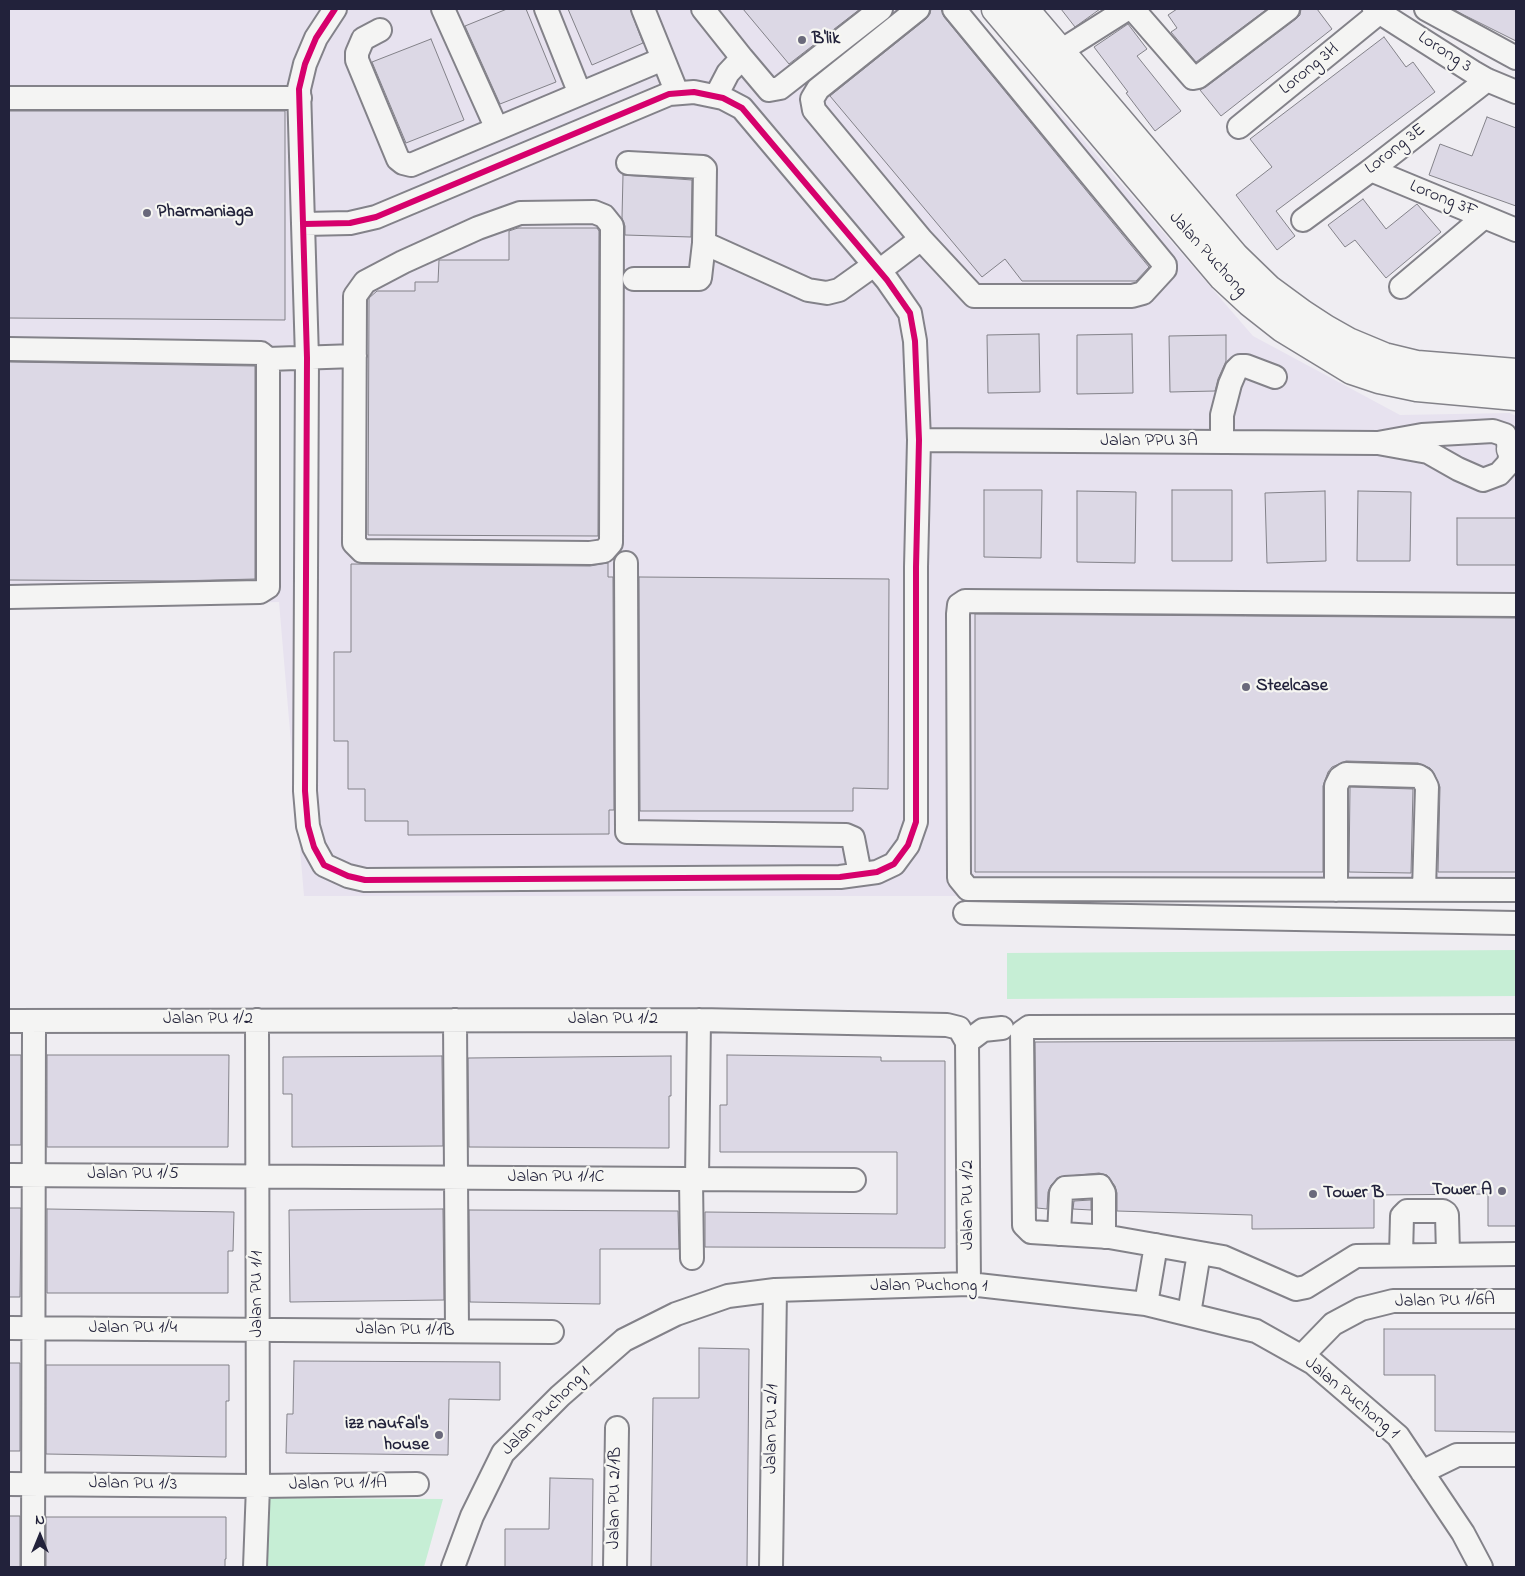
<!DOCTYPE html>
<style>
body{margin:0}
#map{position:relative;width:1525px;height:1576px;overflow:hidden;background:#efedf2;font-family:"Indie Flower",sans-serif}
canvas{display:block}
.frame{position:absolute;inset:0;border:10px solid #22223b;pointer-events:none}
.north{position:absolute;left:15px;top:1511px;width:50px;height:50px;-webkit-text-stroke:4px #f6f6f2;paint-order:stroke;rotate:0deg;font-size:14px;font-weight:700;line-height:20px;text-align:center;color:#22223b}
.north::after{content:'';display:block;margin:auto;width:18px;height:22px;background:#22223b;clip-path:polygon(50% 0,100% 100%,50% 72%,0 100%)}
</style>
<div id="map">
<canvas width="1525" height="1576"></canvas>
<div class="frame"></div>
<div class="north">N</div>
</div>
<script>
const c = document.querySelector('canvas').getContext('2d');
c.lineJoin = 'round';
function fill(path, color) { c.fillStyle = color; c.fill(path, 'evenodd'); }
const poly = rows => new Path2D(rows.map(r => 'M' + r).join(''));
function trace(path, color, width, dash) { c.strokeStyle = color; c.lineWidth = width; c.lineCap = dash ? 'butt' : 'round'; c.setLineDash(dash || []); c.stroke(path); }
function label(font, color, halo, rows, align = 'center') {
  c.font = font + ' "Indie Flower",sans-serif'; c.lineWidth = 4.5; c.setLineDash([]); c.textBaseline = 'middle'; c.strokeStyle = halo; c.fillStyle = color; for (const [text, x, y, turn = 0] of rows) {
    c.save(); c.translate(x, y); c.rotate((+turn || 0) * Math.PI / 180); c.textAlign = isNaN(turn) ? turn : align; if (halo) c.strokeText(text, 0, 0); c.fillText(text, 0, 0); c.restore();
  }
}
fill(poly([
 [9,9,970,9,1253,336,1400,415,1510,413,1516,416,1516,896,304,896,279,602,9,608]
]), '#e7e2ef');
fill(poly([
 [1516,950,1516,996,1007,999,1007,953],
 [267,1498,443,1499,424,1567,267,1567]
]), '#c6eed5');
const building = poly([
 [507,9,526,9,556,82,500,104,465,26,507,9],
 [568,9,630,9,643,43,592,65,568,9],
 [743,9,860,9,789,64,743,9],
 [931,9,941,9,944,17,1149,267,1136,281,1022,281,1005,259,982,277,830,96,926,19,930,14,931,9],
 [1061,9,1100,9,1075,27,1061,9],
 [1177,9,1267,9,1196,62,1171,32,1177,28,1168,15,1177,9],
 [1301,9,1317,9,1332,29,1221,116,1200,90,1206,87,1296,19,1300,15,1301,9],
 [1453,9,1516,9,1516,41,1464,15,1453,9],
 [1128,24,1147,49,1137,56,1181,111,1155,131,1126,93,1128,92,1094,47,1128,24],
 [1384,37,1406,67,1413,62,1435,92,1276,211,1295,236,1277,250,1236,195,1272,167,1250,139,1384,37],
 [431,39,464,120,406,143,372,62,431,39],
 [9,111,285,111,285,320,9,318,9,111],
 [1487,117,1516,128,1516,206,1429,175,1440,144,1472,156,1487,117],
 [623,175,692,180,691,237,625,235,625,226,622,218,623,175],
 [1363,199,1386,229,1417,204,1441,232,1386,278,1355,240,1345,247,1328,225,1363,199],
 [518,228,597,228,599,231,598,536,368,535,369,298,377,291,415,291,415,282,438,282,439,260,509,260,509,231,518,228],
 [1039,334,1040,392,988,393,987,335,1039,334],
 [1132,334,1133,393,1077,394,1077,335,1132,334],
 [1226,335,1226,361,1218,379,1215,391,1170,392,1169,336,1226,335],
 [9,362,255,366,255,579,175,581,9,580,9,362],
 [984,490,1042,490,1041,558,984,557,984,490],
 [1172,490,1232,490,1232,561,1172,561,1172,490],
 [1077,491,1136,492,1135,563,1077,562,1077,491],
 [1325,491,1326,561,1267,563,1265,493,1325,491],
 [1358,491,1411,492,1410,561,1357,561,1358,491],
 [1457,518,1516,518,1516,565,1457,565,1457,518],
 [608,563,608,577,613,577,614,810,609,810,609,834,408,835,408,821,365,821,365,789,348,789,348,741,334,741,334,652,351,652,351,564,590,566,608,563],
 [639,577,889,579,888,789,853,788,853,811,640,811,639,577],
 [975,614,1516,618,1516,872,1438,872,1440,787,1434,773,1430,768,1418,763,1346,761,1332,767,1328,772,1323,786,1323,872,975,872,975,614],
 [1350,787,1413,789,1411,873,1349,872,1350,787],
 [1516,1040,1516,1226,1488,1226,1488,1194,1374,1195,1374,1228,1252,1229,1252,1215,1117,1211,1117,1193,1115,1186,1107,1175,1099,1173,1059,1177,1051,1185,1048,1192,1047,1209,1037,1208,1035,1042,1516,1040],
 [9,1055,21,1055,21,1145,9,1145,9,1055],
 [47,1055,229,1055,228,1147,47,1147,47,1055],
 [727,1055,881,1057,881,1061,945,1061,945,1248,705,1247,705,1212,897,1214,897,1152,720,1152,720,1105,727,1105,727,1055],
 [442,1056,443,1146,292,1147,292,1094,283,1094,283,1057,442,1056],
 [671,1056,671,1096,669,1096,669,1148,469,1147,468,1058,671,1056],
 [1091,1200,1091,1210,1073,1209,1074,1201,1091,1200],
 [9,1208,21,1208,20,1297,9,1297,9,1208],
 [47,1209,234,1212,233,1251,228,1251,228,1293,47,1293,47,1209],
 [443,1209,444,1300,290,1302,289,1210,443,1209],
 [469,1210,678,1211,679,1249,600,1249,600,1304,470,1302,469,1210],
 [1384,1329,1516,1329,1516,1432,1435,1431,1435,1375,1384,1375,1384,1329],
 [699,1348,749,1349,747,1567,651,1567,653,1398,699,1398,699,1348],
 [294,1361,500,1362,500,1400,449,1399,448,1455,286,1453,287,1414,293,1414,294,1361],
 [9,1363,20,1363,20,1451,9,1451,9,1363],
 [46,1365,229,1365,229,1401,226,1401,226,1457,46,1454,46,1365],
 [550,1478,593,1479,592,1567,505,1567,505,1529,549,1529,550,1478],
 [9,1516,20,1516,20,1567,9,1567,9,1516],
 [46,1517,226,1517,226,1559,225,1559,225,1567,46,1567,46,1517]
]);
fill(building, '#dcd8e5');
trace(building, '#838289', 1);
const minor = poly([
 [443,9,497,129],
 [546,9,580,94],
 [643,9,677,93],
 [703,9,742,58,728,73,716,96],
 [1133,9,1193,78,1198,77,1288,9],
 [1374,9,1473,72,1487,80,1516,92],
 [1426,9,1516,58],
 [380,30,363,39,357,53,357,60,398,159,403,163,411,165,663,59],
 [1059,52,1127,9],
 [742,58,769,90,780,88,881,9],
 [9,98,300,98],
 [1239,127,1380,12],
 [628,163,703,167,705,169,704,243,700,278,699,279,634,279],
 [1371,170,1516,230],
 [594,212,604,216,612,226,611,543,604,551,590,553,362,551,354,543,355,296,365,282,403,262,478,228,520,213,594,212],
 [1303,220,1371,170,1487,80],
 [304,224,350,223,376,217,669,94,694,92,723,98,742,108,887,280,910,313,915,341,919,440,916,567,916,822,908,845,894,864,877,872,840,877,365,880,348,876,324,865,314,847,308,826,305,791,307,358,299,89,305,64,316,38,335,9],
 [921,239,974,296,1132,296,1143,293,1165,269,1165,265,954,9],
 [704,243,808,290,827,293,839,290,874,265],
 [879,271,921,239,814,110,812,99,818,89,918,9],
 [1401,287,1484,217],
 [9,349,261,353,268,359,355,356],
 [919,440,1378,443,1428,452,1458,469,1483,480,1499,474,1509,463,1511,449,1505,435,1493,431,1422,435,1378,443],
 [1222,442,1222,415,1230,384,1236,370,1240,366,1246,366,1275,377],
 [626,563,627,832,846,835,853,838,860,874],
 [9,597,260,592,268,587,268,359],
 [1516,605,965,601,959,605,958,614,959,878,968,889,1516,890],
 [1336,890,1336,786,1340,778,1346,774,1418,776,1423,779,1427,787,1424,890],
 [965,913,1516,923],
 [455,1020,457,1331],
 [9,1021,699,1020,947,1025,959,1028,967,1042,969,1284],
 [1516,1026,1029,1027,1022,1032,1024,1225,1031,1232,1109,1237,1223,1257,1296,1289,1306,1287,1356,1256,1516,1254],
 [967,1042,983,1030,1002,1028],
 [9,1175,854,1180],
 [691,1179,692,1258],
 [697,1179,699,1020],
 [1059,1234,1061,1193,1065,1188,1100,1186,1104,1193,1104,1237],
 [1401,1255,1402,1216,1407,1211,1443,1211,1446,1213,1447,1215,1448,1254],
 [1146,1304,1156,1245],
 [1189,1314,1199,1253],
 [9,1328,552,1332],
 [1302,1356,1333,1324,1361,1309,1393,1301,1516,1301],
 [1422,1472,1457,1455,1516,1455],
 [9,1484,258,1486,417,1484],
 [33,1567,34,1021],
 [255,1567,258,1486,257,1020],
 [453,1567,472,1516,503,1453,560,1396,624,1340,676,1314,728,1296,775,1290,969,1284,1146,1304,1256,1331,1313,1363,1398,1436,1463,1533,1481,1567],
 [615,1567,617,1428],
 [771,1567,775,1290]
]);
const major = poly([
 [996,9,1223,277,1250,302,1283,328,1352,370,1379,379,1417,387,1516,396],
 [1024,9,1235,257,1268,289,1302,314,1325,329,1348,342,1384,357,1417,365,1516,373],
 [1511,449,1516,449]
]);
trace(minor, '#838289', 26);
trace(major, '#838289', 31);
trace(minor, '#f4f4f3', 22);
trace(major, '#f4f4f3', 28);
trace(poly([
 [304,224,350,223,376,217,669,94,694,92,723,98,742,108,887,280,910,313,915,341,919,440,916,567,916,822,908,845,894,864,877,872,840,877,365,880,348,876,324,865,314,847,308,826,305,791,307,358,299,89,305,64,316,38,335,9]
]), '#d6006c', 6);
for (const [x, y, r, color] of [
 [802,40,5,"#6a697b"],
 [147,213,5,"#6a697b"],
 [1246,687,5,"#6a697b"],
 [1502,1191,5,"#6a697b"],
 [1313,1194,5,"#6a697b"],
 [439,1435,5,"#6a697b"]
]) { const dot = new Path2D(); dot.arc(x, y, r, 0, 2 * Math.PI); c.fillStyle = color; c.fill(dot); trace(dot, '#f6f6f2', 2); }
label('bold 18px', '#22223b', '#f6f6f2', [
 ["B'lik",812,40],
 ["Pharmaniaga",157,213],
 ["Steelcase",1256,687],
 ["Tower A",1492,1191,"right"],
 ["Tower B",1323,1194],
 ["izz naufal's",429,1425,"right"],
 ["house",429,1446,"right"]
], 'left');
label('18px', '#22223b', '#f6f6f2', [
 ["Lorong 3",1444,53,33],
 ["Lorong 3H",1310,70,-39],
 ["Lorong 3E",1396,150,-38],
 ["Lorong 3F",1443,200,22],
 ["Jalan Puchong",1207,255,48],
 ["Jalan PPU 3A",1149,442],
 ["Jalan PU 1/2",208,1020],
 ["Jalan PU 1/2",613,1020],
 ["Jalan PU 1/5",133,1175],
 ["Jalan PU 1/1C",556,1178],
 ["Jalan PU 1/2",969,1205,-90],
 ["Jalan Puchong 1",929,1287],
 ["Jalan PU 1/1",258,1294,-90],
 ["Jalan PU 1/6A",1445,1302,-1],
 ["Jalan PU 1/4",133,1329],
 ["Jalan PU 1/1B",405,1331,1],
 ["Jalan Puchong 1",1351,1399,40],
 ["Jalan Puchong 1",547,1412,-45],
 ["Jalan PU 2/1",773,1429,-89],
 ["Jalan PU 1/3",133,1485,1],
 ["Jalan PU 1/1A",338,1485,-1],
 ["Jalan PU 2/1B",616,1498,-89]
]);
</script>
